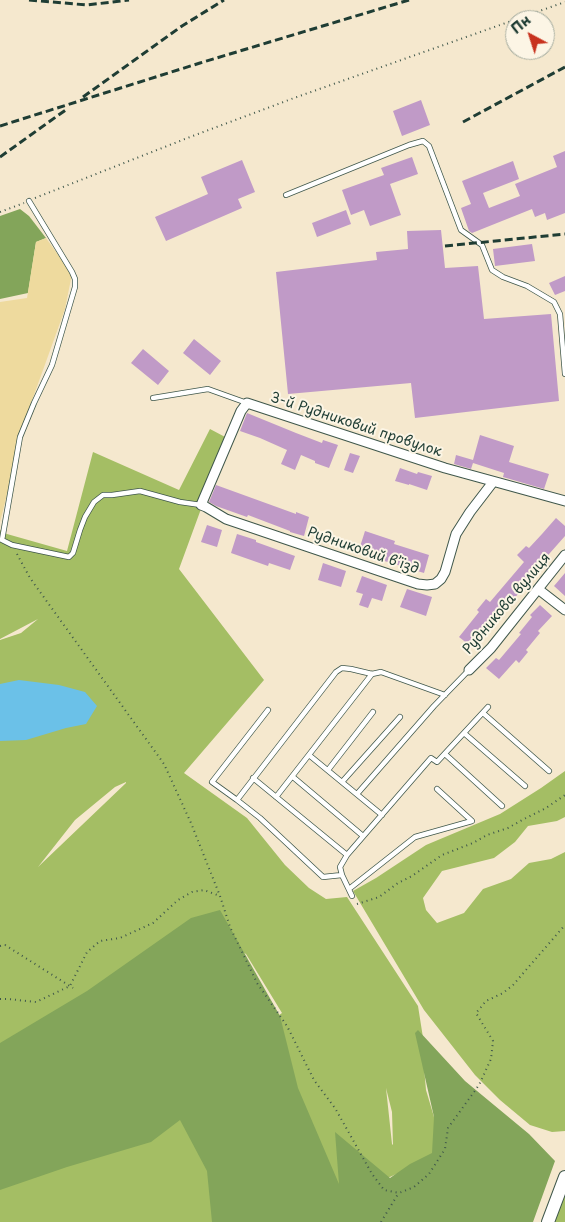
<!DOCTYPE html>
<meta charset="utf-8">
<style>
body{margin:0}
#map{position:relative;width:565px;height:1222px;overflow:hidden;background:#f5e8ce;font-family:"Playpen Sans",sans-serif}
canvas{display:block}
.north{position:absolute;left:505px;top:10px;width:50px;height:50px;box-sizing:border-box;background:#fcf5e5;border:1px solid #a4ab9e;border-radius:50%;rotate:320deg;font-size:14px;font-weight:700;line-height:20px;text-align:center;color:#1f3d34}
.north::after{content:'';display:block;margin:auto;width:18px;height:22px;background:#c8321e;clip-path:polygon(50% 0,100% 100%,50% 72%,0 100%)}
</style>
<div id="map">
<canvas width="565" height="1222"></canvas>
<div class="north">Пн</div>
</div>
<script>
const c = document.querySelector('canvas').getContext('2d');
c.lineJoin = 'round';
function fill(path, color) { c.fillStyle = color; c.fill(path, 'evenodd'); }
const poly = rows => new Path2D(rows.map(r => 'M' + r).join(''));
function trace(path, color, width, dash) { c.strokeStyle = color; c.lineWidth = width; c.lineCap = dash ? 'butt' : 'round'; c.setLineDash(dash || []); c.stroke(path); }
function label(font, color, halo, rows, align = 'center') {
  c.font = font + ' "Playpen Sans",sans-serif'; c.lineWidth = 4; c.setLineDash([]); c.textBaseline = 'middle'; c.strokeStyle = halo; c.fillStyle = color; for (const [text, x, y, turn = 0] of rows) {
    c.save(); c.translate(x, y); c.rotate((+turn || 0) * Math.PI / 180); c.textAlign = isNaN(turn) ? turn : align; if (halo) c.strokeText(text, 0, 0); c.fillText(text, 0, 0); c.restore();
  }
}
fill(poly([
 [210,429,227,438,179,569,264,680,184,773,247,818,285,865,309,888,326,899,347,897,418,1006,424,1044,424,1068,426,1090,434,1117,464,1152,414,1166,326,1206,268,1023,282,1013,246,954,212,937,226,1222,0,1222,0,640,21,633,38,619,0,639,0,530,7,534,67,551,93,452,179,490],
 [126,782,126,783,38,867,75,820,115,787],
 [386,1088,392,1112,393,1145,392,1144],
 [565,771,565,817,557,821,528,826,515,842,494,858,442,871,423,898,426,910,437,923,464,913,483,889,511,879,529,863,551,859,565,852,565,1131,552,1132,530,1125,500,1100,475,1075,424,1010,353,891,376,878,426,845,500,814,541,788],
 [565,1186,565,1222,549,1222]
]), '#a4be64');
fill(poly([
 [20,209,29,216,46,238,36,242,28,293,0,299,0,216],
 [220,910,280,1016,298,1088,339,1184,335,1132,390,1178,410,1164,432,1153,434,1117,415,1033,418,1030,465,1081,529,1134,555,1161,533,1222,212,1222,207,1171,180,1120,151,1142,67,1167,0,1190,0,1043,87,991,191,918]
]), '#83a55a');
fill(poly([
 [46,238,72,274,65,309,30,406,0,522,0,302,27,298,36,242]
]), '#eeda9e');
fill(poly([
 [19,680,59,685,85,692,97,706,86,724,66,728,26,740,0,741,0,684]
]), '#6bc1e8');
fill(poly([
 [421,100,430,125,402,136,393,111],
 [565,151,565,213,547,220,545,213,535,217,532,209,472,233,469,231,461,208,471,204,462,181,513,161,519,179,483,193,489,208,520,196,515,184,557,167,553,156],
 [412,157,418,174,390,184,401,215,370,226,364,210,351,215,342,190,384,175,381,168],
 [242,160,255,192,238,199,242,208,166,241,155,217,208,194,201,177],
 [346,210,351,224,317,237,312,223],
 [441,230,445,268,478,266,484,319,551,314,559,401,415,418,411,383,288,394,276,272,377,260,376,252,408,249,407,231],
 [532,244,535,261,495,266,493,249],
 [565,276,565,291,555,295,549,283],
 [194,339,221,361,210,375,183,353],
 [143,349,169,371,158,385,131,363],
 [247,413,296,433,322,443,323,440,338,445,329,468,315,463,315,461,301,455,295,470,281,464,287,450,260,438,240,431],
 [480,435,514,446,509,462,549,474,544,489,503,477,504,473,473,463,471,469,454,464,456,455,473,460],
 [350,453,360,456,353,473,344,470],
 [400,468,417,474,418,472,432,476,427,490,409,484,409,485,395,481],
 [216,485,296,514,296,512,309,517,304,536,290,532,290,531,248,515,247,517,216,506,209,502],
 [556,518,565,526,565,536,542,562,528,576,531,579,518,594,509,605,506,603,482,632,484,634,473,648,459,637,479,612,477,610,486,599,490,602,524,562,517,555,526,546,529,548,542,534],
 [207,525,222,530,217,547,201,542],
 [365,531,395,541,394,544,429,555,424,573,358,553],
 [237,534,256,540,256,542,295,556,290,570,269,563,268,566,231,553],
 [323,563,346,571,341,587,318,580],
 [565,573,565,596,554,586],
 [362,576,387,585,382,601,372,598,368,608,359,605,363,594,356,592],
 [407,589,432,597,426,616,400,607],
 [540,605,552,616,538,631,540,633,526,650,528,652,519,663,516,660,499,679,486,668,496,658,499,660,521,634,519,633,532,617,530,615]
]), '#c09ac7');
const lane = poly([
 [286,195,409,145,423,141,429,146,461,230,482,245,492,270,503,277,527,286,554,302,560,314,565,374],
 [29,201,72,272,75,279,75,287,52,365,34,403,20,437,2,540,12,545,69,557,73,553,80,530,85,517,94,502,103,495,112,495,140,491,180,502,201,505],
 [153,398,208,389,247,403],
 [268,710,212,782,237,800,260,818,323,877,342,875],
 [483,713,549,771],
 [464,733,525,786],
 [445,754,502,806],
 [309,755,382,815],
 [328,770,373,712],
 [293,777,363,836],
 [253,778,347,855],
 [342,782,400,717],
 [357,794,434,706,469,670],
 [276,797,372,674],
 [237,800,336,672,342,668,351,669,372,674,381,672,445,695],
 [349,889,415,837,472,821,437,789],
 [352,896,342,875,340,867,347,855,431,758,437,762,488,707]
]);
const street = poly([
 [493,482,470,512,456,534,445,572,441,579,435,584,427,585,418,584,226,519,206,507,201,505,241,411,247,403,445,468,565,501],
 [538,589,565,610],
 [469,670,491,648,565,555]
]);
const primary = poly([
 [548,1222,565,1177]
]);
trace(lane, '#3f574b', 6);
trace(street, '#3f574b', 11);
trace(primary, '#3f574b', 14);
trace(poly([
 [35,198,190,137,294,98,565,2],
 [0,212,24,203],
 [17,554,30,578,164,764,191,823,220,896,230,927,257,983,287,1026,314,1080,335,1108,372,1174,384,1190,399,1193,414,1187,429,1174,445,1149,448,1128,479,1085,491,1059,493,1041,476,1013,486,1001,503,993,513,985,565,925],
 [357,904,379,897,398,883,412,876,442,855,473,843,487,835,508,828,522,820,546,808,565,795],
 [0,946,5,945,73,988],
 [0,999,8,999,36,1002,70,986,87,952,100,941,120,938,153,923,178,900,192,892,204,890,220,896],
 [381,1222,398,1194]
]), '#3f574b', 2, [1, 4]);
trace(lane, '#fff', 4.5);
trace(street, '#fff', 9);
trace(primary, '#fff', 12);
trace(poly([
 [29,0,87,5,129,0],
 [83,97,182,26,224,0],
 [463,122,565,67],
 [0,126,200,63,409,0],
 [0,157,67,109],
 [445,246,565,234]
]), '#1f3d34', 3, [8, 4]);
label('14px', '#1f3d34', '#fcf5e5', [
 ["3-й Рудниковий провулок",356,425,18],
 ["Рудниковий в’їзд",363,551,19],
 ["Рудникова вулиця",507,604,-50]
]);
</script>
